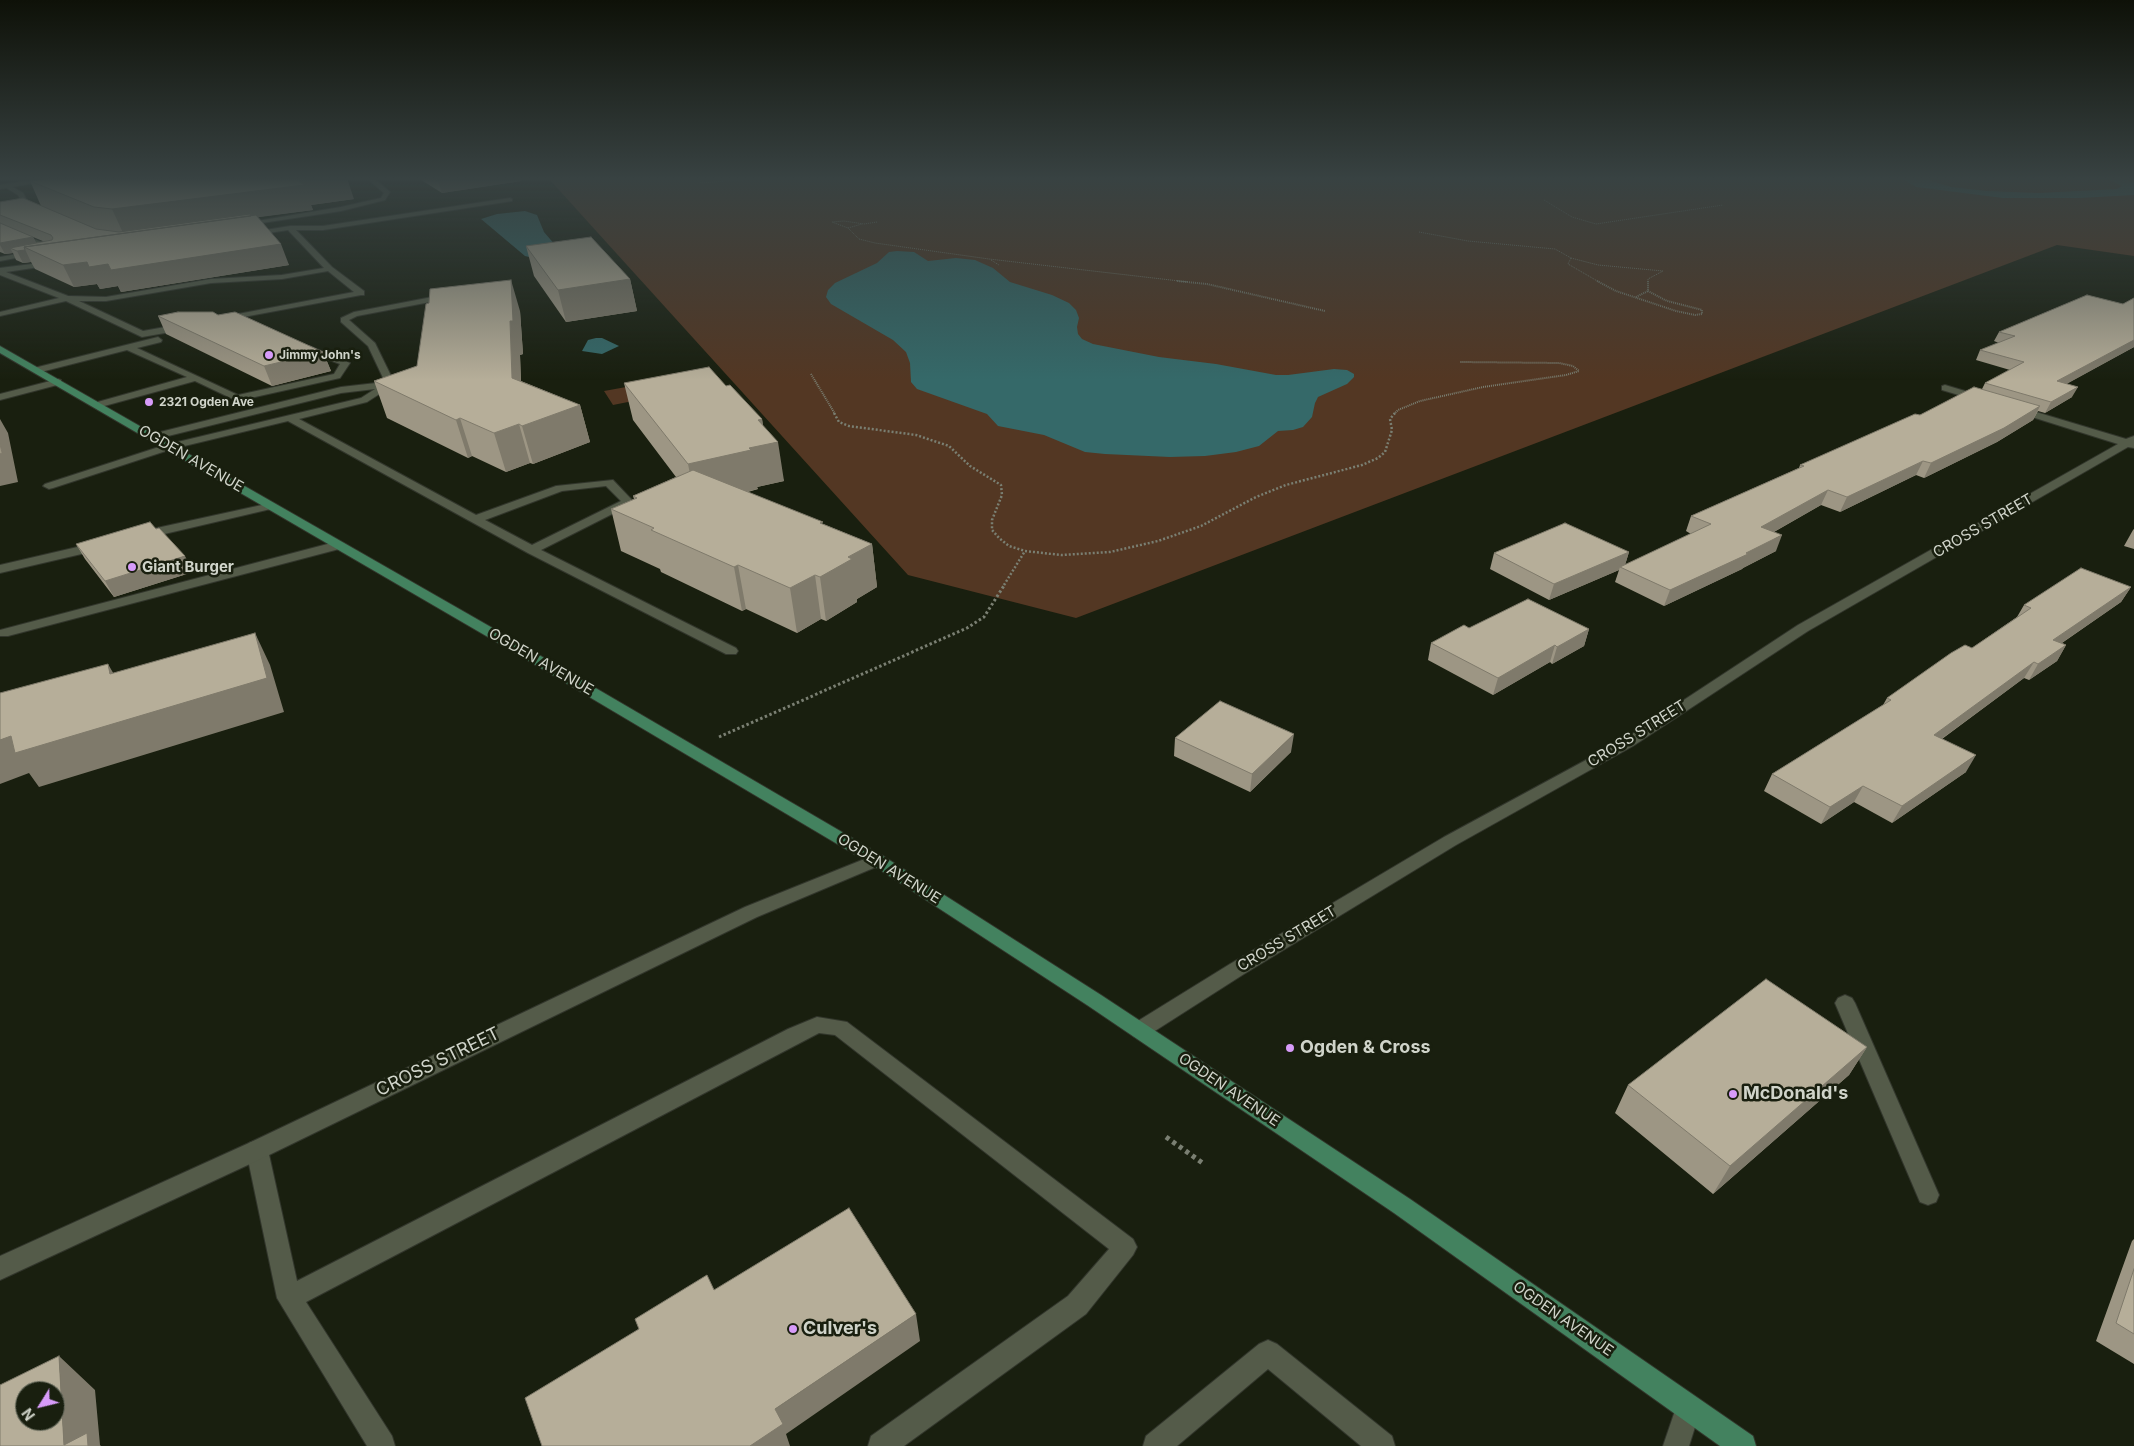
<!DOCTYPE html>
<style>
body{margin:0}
#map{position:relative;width:2134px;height:1446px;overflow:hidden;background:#191f0f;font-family:Inter,sans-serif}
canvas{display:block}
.north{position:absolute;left:15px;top:1381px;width:50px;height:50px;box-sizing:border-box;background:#191f0f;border:1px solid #62675a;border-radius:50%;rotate:234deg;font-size:14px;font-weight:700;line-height:20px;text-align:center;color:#d0d4ca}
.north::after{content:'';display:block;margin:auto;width:18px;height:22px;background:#d79bf9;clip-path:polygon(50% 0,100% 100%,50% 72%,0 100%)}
</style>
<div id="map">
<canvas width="2134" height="1446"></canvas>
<div class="north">N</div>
</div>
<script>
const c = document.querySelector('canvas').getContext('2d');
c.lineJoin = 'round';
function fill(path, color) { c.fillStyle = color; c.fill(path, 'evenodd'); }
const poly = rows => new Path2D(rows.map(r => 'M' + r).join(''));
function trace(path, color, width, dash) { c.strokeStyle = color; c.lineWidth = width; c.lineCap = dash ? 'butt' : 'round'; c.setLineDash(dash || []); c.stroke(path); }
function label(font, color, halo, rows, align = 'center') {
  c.font = font + ' Inter,sans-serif'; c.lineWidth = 5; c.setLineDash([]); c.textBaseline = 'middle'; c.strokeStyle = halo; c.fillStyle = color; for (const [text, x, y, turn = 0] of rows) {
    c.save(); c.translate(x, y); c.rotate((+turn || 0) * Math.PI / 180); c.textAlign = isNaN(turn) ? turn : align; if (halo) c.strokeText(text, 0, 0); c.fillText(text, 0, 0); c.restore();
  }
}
fill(poly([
 [556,178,2134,178,2134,256,2057,245,1076,618,908,575,549,179],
 [687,376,698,388,613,405,604,391]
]), '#533723');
fill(poly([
 [1901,178,1929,178,1932,181,1951,187,1987,191,2039,193,2117,189,2122,186,2106,178,2123,178,2134,183,2134,195,2079,198,2003,198,1916,187],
 [525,211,537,215,544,232,556,246,529,257,525,256,481,219,497,214],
 [897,251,914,252,928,261,956,258,975,260,993,268,1010,282,1052,295,1069,303,1076,310,1079,318,1077,327,1078,334,1082,339,1093,344,1159,357,1216,364,1276,375,1288,375,1334,369,1347,370,1354,374,1354,377,1347,384,1318,397,1315,403,1312,417,1303,427,1293,430,1278,431,1259,446,1236,452,1205,456,1170,457,1105,454,1085,452,1044,435,998,426,987,414,917,389,911,382,910,363,906,352,893,340,831,304,826,297,828,290,835,283,877,263,889,252],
 [596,338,602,338,619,346,602,354,582,351,588,340]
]), '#356969');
const lane = poly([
 [510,198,512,199,512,201,323,230,296,230,332,267,364,291,364,295,361,295,222,321,218,319,222,317,354,292,328,271,282,279,211,283,106,301,79,301,143,331,182,324,186,327,182,330,142,337,66,301,0,316,0,312,59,298,0,275,0,268,56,261,56,265,53,265,6,272,68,296,106,297,211,279,282,275,324,268,288,230,249,236,246,234,247,233,290,226,323,226,510,198],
 [0,225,56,248,57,250,0,261,0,257,45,249,0,229,0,225],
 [448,294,451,294,451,298,357,316,349,320,375,343,395,384,367,402,299,419,476,515,556,486,613,480,632,500,634,502,632,504,541,550,736,648,738,651,736,654,726,654,528,553,288,421,172,449,53,488,49,489,43,486,45,484,165,445,361,398,375,389,341,393,152,440,147,437,148,435,341,387,385,382,368,346,341,322,341,318,354,312,448,294],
 [606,486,621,501,532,545,485,520,562,491,606,486],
 [158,337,162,340,161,342,137,348,238,395,334,374,340,364,303,350,303,346,309,346,350,363,340,378,237,401,195,381,97,408,94,407,94,403,187,377,127,350,37,373,32,370,34,368,158,337],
 [58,379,61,380,61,384,0,400,0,394,58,379],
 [271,503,275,504,277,506,275,508,143,539,137,535,143,531,271,503],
 [339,541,345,545,343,548,8,636,0,636,0,630,339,541],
 [99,542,105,546,103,549,0,573,0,565,99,542],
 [1845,995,1852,998,1855,1003,1939,1195,1936,1202,1928,1205,1920,1202,1917,1195,1835,1003,1838,998,1845,995],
 [817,1017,847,1022,1133,1239,1137,1247,1133,1255,1086,1314,904,1446,868,1446,871,1436,1068,1296,1109,1249,835,1035,819,1033,306,1302,392,1436,395,1446,367,1446,277,1298,246,1150,249,1143,257,1140,265,1143,268,1150,297,1281,788,1029,817,1017],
 [1268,1340,1277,1344,1392,1436,1395,1446,1361,1446,1268,1369,1177,1446,1143,1446,1146,1436,1259,1344,1268,1340],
 [1688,1395,1697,1399,1701,1408,1689,1446,1663,1446,1679,1399,1688,1395]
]);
const street = poly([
 [367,178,373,178,390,192,385,200,341,211,242,226,239,224,341,207,381,198,384,193,367,178],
 [5,185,9,185,23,193,28,202,40,208,40,210,23,204,18,195,5,187,5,185],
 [1945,385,1985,397,1987,399,1982,402,1942,390,1942,386,1945,385],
 [2016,406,2126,439,2134,436,2134,448,2128,447,1808,631,1633,746,1456,845,1244,974,1147,1036,1140,1038,1133,1036,1130,1030,1133,1024,1230,964,1444,837,1623,740,1798,625,2118,444,2013,411,2011,409,2016,406],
 [877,854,883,856,886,860,883,864,757,917,265,1157,0,1280,0,1256,249,1143,745,907,877,854]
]);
const secondary = poly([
 [50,178,64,178,0,189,0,185,50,178]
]);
const primary = poly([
 [0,346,510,638,883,856,1101,995,1410,1199,1753,1436,1756,1446,1720,1446,1394,1213,1087,1005,871,864,500,644,0,353,0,346]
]);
trace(lane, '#32362c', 2);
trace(street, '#32362c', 2);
trace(secondary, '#32362c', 2);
trace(primary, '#32362c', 2);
trace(poly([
 [700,178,701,183,764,178],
 [1544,200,1572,217,1596,224,1723,205],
 [877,222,864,224,844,221,832,222,848,228,859,239,875,243,989,259,1188,282],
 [848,228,862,224],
 [1419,232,1468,241,1555,249,1571,258],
 [1571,258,1598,265,1663,271,1648,279,1648,282],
 [1571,258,1568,264,1599,282],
 [991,260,999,265]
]), '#7a7f72', 1, [1, 1]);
trace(poly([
 [1177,281,1207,284,1325,311],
 [1597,281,1616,291,1676,311,1695,315,1702,314,1702,310,1667,301,1648,291,1648,281],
 [1636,297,1648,291],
 [811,374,835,414],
 [1394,414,1398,410,1420,401,1483,387,1566,375,1579,371,1573,366,1559,363,1460,362]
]), '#7a7f72', 2, [1, 1]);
trace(poly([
 [834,413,839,422,849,426,916,435,949,446,970,466,1001,485,1002,495,992,520,992,530,999,538,1009,546,1025,551,1061,555,1110,552,1158,541,1201,526,1256,497,1286,485,1362,465,1378,458,1385,452,1392,430,1390,419,1395,413],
 [1004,585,1025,551]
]), '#7a7f72', 2.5, [2, 2]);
trace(poly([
 [719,737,967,628,984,617,1005,584]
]), '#7a7f72', 3, [2.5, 2.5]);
trace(poly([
 [1166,1137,1204,1164]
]), '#7a7f72', 5, [4, 4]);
fill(lane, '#545b49');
fill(street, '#545b49');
fill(secondary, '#545b49');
fill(primary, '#43825f');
fill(poly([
 [418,178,520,178,521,181,442,193],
 [30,181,354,199,311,205,313,210,257,217,289,265,121,292,118,286,100,289,97,284,74,287,35,269,31,262,23,263,16,260,13,253,5,254,0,252,0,202,41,206],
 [33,237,45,242,36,243],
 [526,246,630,279,637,311,566,322,534,276],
 [2134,298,2134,347,2066,384,2072,397,2045,413,2038,411,2033,420,1997,442,1924,478,1916,475,1840,512,1821,505,1774,532,1776,551,1743,568,1742,569,1664,606,1615,582,1619,570,1549,600,1490,569,1494,553,1629,552,1625,565,1691,534,1686,531,1691,516,1799,468,1800,465,1982,389,1985,383,2010,370,1976,360,1980,350,1999,343,1994,341,1999,332,2123,304],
 [429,303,520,311,523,354,520,355,521,381,580,405,590,442,533,464,530,463,506,472,472,456,468,458,387,418,374,381,417,366],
 [158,316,323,352,331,371,272,386,166,334],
 [624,383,726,386,762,419,763,426,784,481,757,487,758,489,748,492,823,524,872,544,877,587,857,599,857,602,826,621,821,619,797,633,746,609,742,611,661,572,660,569,621,551,611,509,634,499,633,496,676,477,633,420],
 [2134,529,2134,549,2124,546,2133,530],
 [76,544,193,572,114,597,85,559],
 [2131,587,2121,602,2062,643,2066,645,2057,661,2029,680,2024,678,1942,739,1966,772,1892,823,1854,802,1821,824,1764,791,1772,774,1883,705,1887,698,1972,648,2017,617,2024,605],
 [1469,628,1589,629,1584,646,1552,664,1550,662,1493,695,1428,660,1431,643],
 [1175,738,1291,752,1250,792,1174,756],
 [1867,1047,1849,1075,1713,1194,1615,1113,1628,1085],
 [2134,1239,2134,1364,2096,1341,2132,1241]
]), '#9d9684');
fill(poly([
 [324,178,347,178,354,199,311,205,313,210,124,235,112,209,299,181],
 [437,178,520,178,521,181,442,193],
 [33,237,39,248,24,247,31,262,23,263,17,251,10,248,13,253,5,254,0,245,0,243],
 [281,244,289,265,121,292,118,286,100,289,97,284,74,287,63,265,87,262],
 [630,279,637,311,566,322,558,290],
 [511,280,520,311,523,354,520,355,522,414,512,378,510,321],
 [2134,340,2134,347,2052,392,2057,381],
 [323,352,331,371,272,386,264,366],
 [2078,387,2072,397,2045,413,2051,402],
 [580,405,590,442,533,464,522,426],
 [2040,406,2033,420,1997,442,1924,478,1931,463],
 [460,418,472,456,468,458,456,420],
 [0,419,8,433,18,482,0,486],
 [762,419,766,444,778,442,784,481,757,487,758,489,696,504,688,464,749,448,758,420],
 [519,424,530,463,506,472,494,433],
 [1923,461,1916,475,1840,512,1847,497],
 [1828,490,1821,505,1756,542,1761,527],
 [1782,535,1776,551,1743,568,1742,569,1664,606,1670,590],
 [872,544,877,587,857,599,857,602,826,621,820,577,848,557],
 [1629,552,1624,568,1620,567,1619,570,1549,600,1554,584],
 [185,556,193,572,114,597,105,581],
 [738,565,746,609,742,611,734,567],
 [815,575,821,619,797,633,790,588],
 [2131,587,2121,602,2044,655,2053,640],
 [1589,629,1584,646,1552,664,1557,647],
 [255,633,270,665,284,712,39,787,29,773,0,784,0,740],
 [1555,645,1550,662,1493,695,1498,678],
 [2066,645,2057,661,2029,680,2038,664],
 [2034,662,2024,678,1925,751,1934,735],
 [108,664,127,697,110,674],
 [1294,734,1291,752,1250,792,1252,774],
 [1976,755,1966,772,1892,823,1902,806],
 [1863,786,1854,802,1821,824,1830,807],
 [1867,1047,1849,1075,1713,1194,1730,1166],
 [916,1314,920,1341,786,1434,790,1446,750,1446,775,1409],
 [59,1356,95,1390,100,1445,101,1446,66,1446,64,1445]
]), '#7f7a6b');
const building = poly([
 [51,178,324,178,299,181,304,185,112,209,94,207,30,181,51,178],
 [23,198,96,229,119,232,250,214,251,216,24,247,25,250,17,251,10,248,52,240,53,238,51,235,0,215,0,202,23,198],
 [256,215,281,244,111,270,108,264,89,267,87,262,63,265,24,247,256,215],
 [0,223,33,237,0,243,0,223],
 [591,237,630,279,558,290,526,246,591,237],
 [511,280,513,321,510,321,512,378,580,405,522,426,519,424,494,433,460,418,456,420,374,381,417,366,426,304,429,303,430,289,511,280],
 [2087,295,2123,304,2134,298,2134,340,2057,381,2078,387,2051,402,1985,383,2024,362,1980,350,2015,336,1999,332,2087,295],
 [178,312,213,312,218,315,235,312,323,352,264,366,158,316,178,312],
 [709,367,726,386,730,385,762,419,758,420,778,442,749,448,751,450,688,464,624,383,709,367],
 [1974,387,2040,406,2004,428,1931,463,1923,461,1847,497,1828,490,1761,527,1782,535,1746,553,1748,554,1670,590,1620,567,1711,524,1691,516,1804,466,1800,465,1915,414,1920,415,1974,387],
 [0,444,2,453,0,454,0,444],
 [693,470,823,522,820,523,872,544,848,557,852,559,820,577,815,575,790,588,738,565,734,567,651,530,654,528,611,509,637,498,633,496,693,470],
 [150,522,156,529,159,528,185,556,105,581,76,544,150,522],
 [1565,523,1629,552,1554,584,1494,553,1565,523],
 [2081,568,2131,587,2053,640,2066,645,2038,664,2034,662,1934,735,1976,755,1902,806,1863,786,1830,807,1772,774,1891,700,1887,698,1951,653,1965,645,1972,648,2031,608,2024,605,2081,568],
 [1528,599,1589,629,1557,647,1555,645,1498,678,1431,643,1464,625,1469,628,1528,599],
 [255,633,267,678,15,753,11,736,0,740,0,693,108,664,110,674,255,633],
 [1220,701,1294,734,1252,774,1175,738,1220,701],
 [1766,979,1867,1047,1730,1166,1628,1085,1766,979],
 [849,1208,916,1314,775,1409,783,1424,750,1446,542,1446,525,1398,639,1329,635,1319,707,1275,714,1290,849,1208],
 [2134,1269,2134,1334,2116,1323,2134,1269],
 [59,1356,64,1445,87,1433,88,1446,0,1446,0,1385,59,1356],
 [25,1391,55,1391,55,1421,25,1421,25,1391]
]);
fill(building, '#b6ae99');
trace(building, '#7f7a6b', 1);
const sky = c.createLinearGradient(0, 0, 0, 380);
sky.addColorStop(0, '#0e1108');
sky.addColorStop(0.47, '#384242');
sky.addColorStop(1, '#38424200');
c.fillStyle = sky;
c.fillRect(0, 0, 2134, 380);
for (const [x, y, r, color] of [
 [269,355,5,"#d79bf9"],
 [149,402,5,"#d79bf9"],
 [132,567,5,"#d79bf9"],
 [1290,1048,5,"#d79bf9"],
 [1733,1094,5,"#d79bf9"],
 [793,1329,5,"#d79bf9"]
]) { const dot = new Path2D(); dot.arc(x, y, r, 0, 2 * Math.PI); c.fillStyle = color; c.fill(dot); trace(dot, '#191f0f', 2); }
label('bold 12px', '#d0d4ca', '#191f0f', [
 ["Jimmy John's",279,355],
 ["2321 Ogden Ave",159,402]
], 'left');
label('15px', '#d0d4ca', '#191f0f', [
 ["OGDEN AVENUE",191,459,30],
 ["CROSS STREET",1983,526,-30],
 ["OGDEN AVENUE",541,662,30],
 ["CROSS STREET",1637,734,-32],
 ["OGDEN AVENUE",889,869,32],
 ["CROSS STREET",1287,939,-31],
 ["OGDEN AVENUE",1229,1090,34],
 ["OGDEN AVENUE",1563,1319,35]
]);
label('bold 15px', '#d0d4ca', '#191f0f', [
 ["Giant Burger",142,567]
], 'left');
label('bold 18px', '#d0d4ca', '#191f0f', [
 ["Ogden & Cross",1300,1048],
 ["McDonald's",1743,1094],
 ["Culver's",803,1329]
], 'left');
label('18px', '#d0d4ca', '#191f0f', [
 ["CROSS STREET",438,1062,-26]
]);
</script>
